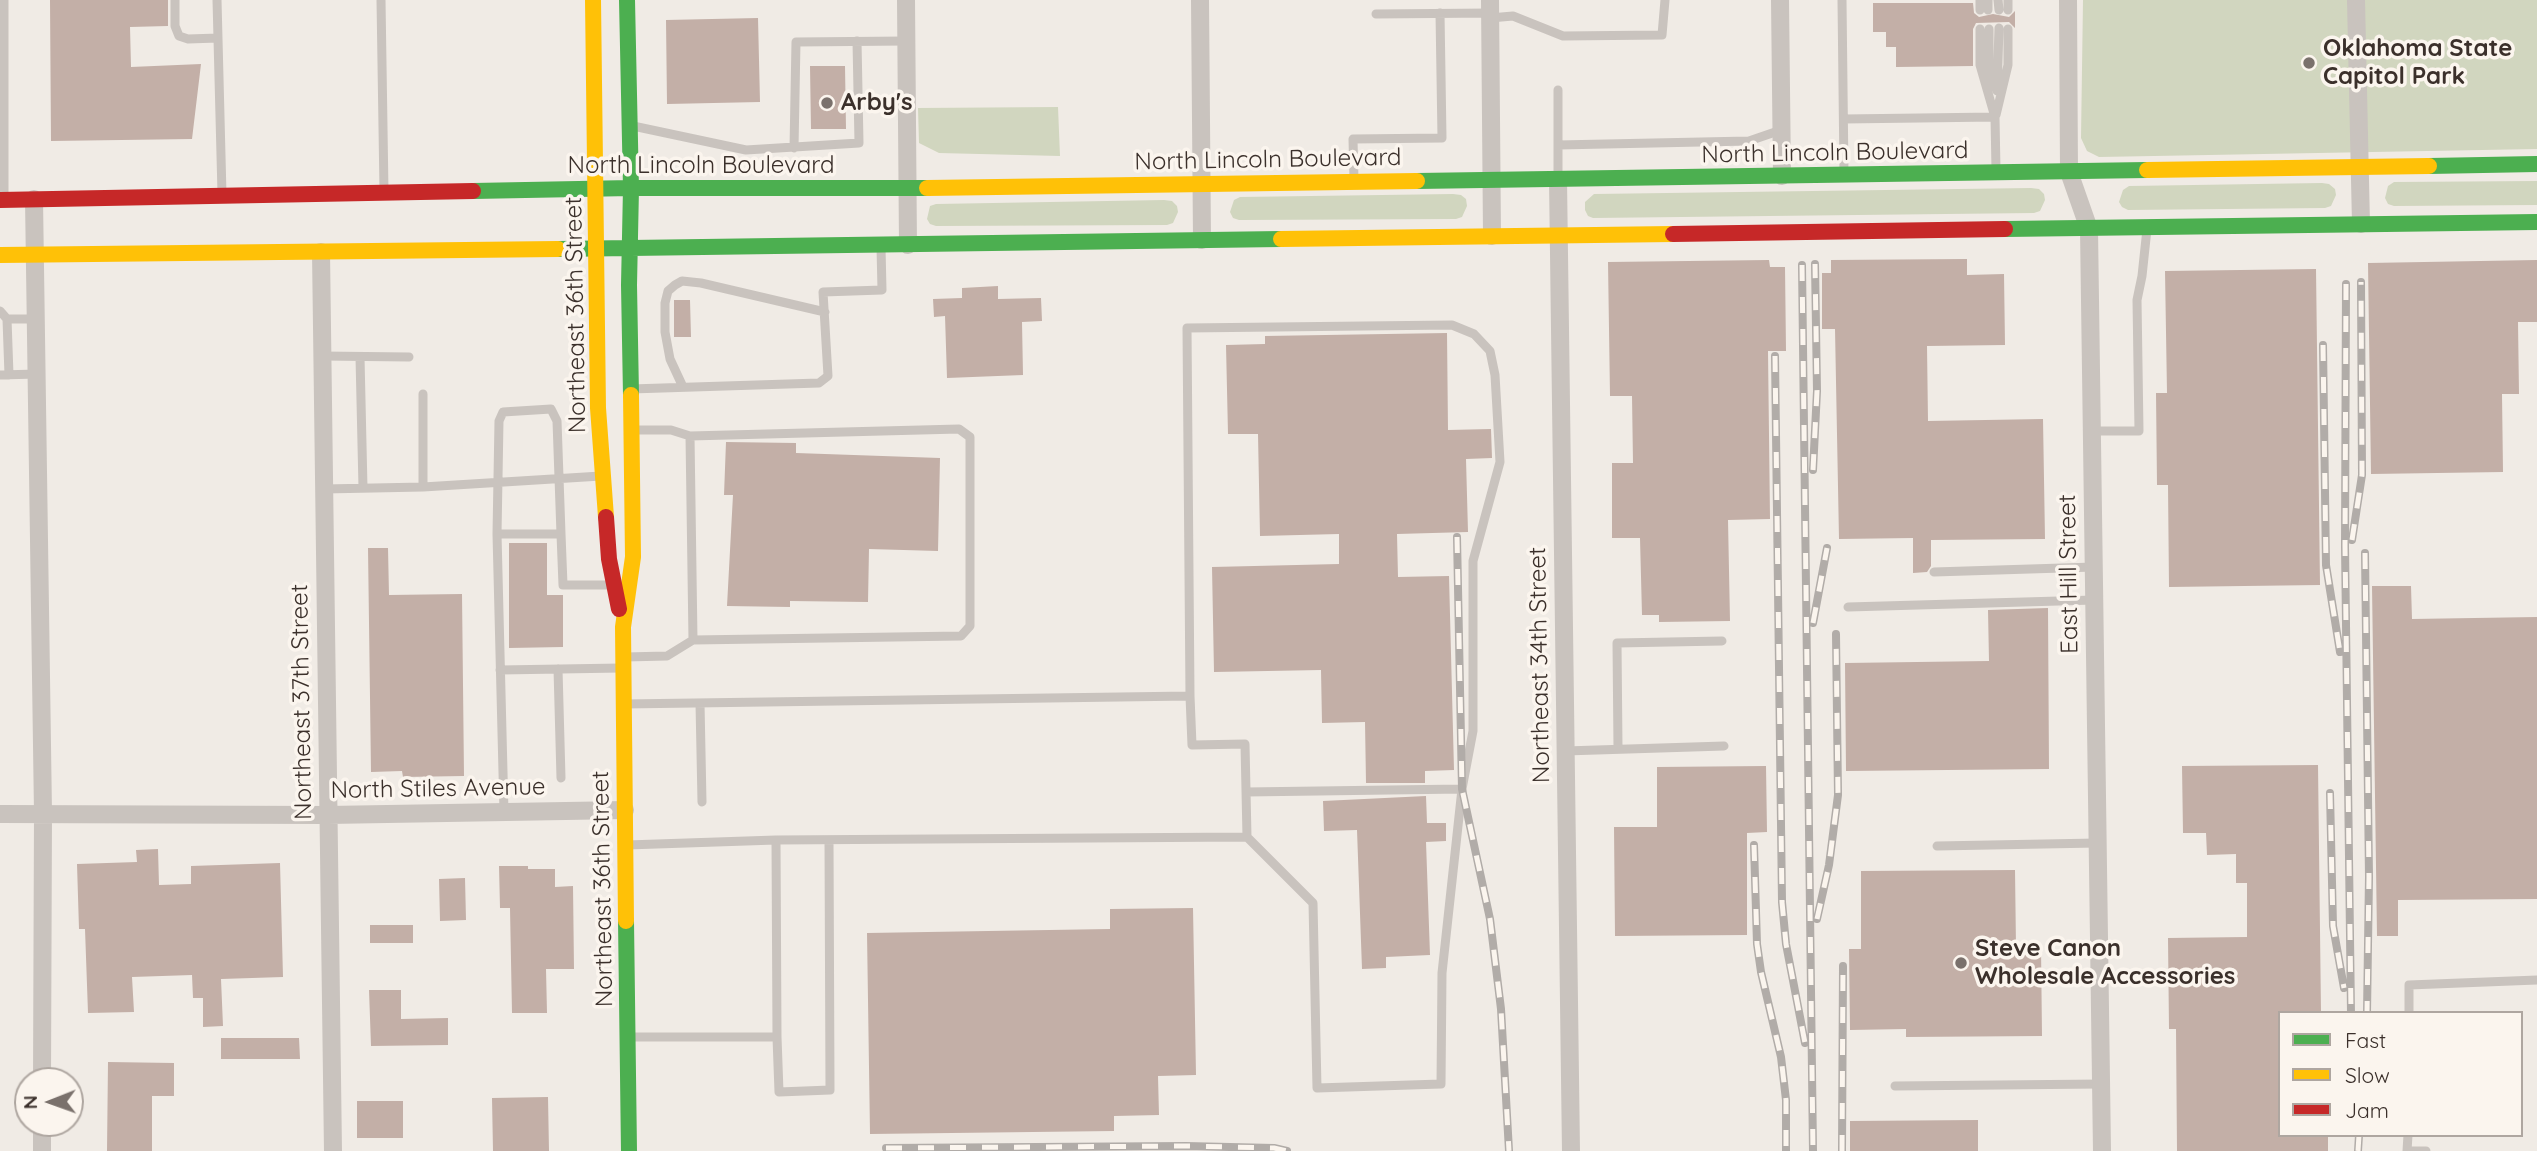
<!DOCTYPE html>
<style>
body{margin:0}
#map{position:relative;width:2537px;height:1151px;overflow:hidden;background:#f0ebe5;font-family:Quicksand,sans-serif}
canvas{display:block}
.legend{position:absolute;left:2278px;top:1011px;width:245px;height:126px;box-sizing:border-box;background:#fbf5ee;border:2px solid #aea6a0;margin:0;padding:9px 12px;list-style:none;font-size:21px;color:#3b302b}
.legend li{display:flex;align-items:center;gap:14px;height:35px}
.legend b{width:35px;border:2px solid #aea6a0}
.north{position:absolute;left:14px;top:1067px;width:70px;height:70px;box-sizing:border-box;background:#fbf5ee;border:2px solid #aea6a0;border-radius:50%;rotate:269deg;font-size:19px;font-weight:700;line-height:28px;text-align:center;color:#3b302b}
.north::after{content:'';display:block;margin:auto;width:24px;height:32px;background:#7a716c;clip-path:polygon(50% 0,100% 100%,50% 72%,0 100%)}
</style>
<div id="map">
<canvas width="2537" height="1151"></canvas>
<ul class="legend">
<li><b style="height:9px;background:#4caf50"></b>Fast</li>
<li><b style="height:9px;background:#ffc107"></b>Slow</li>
<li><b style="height:9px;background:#c62828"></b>Jam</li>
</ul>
<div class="north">N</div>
</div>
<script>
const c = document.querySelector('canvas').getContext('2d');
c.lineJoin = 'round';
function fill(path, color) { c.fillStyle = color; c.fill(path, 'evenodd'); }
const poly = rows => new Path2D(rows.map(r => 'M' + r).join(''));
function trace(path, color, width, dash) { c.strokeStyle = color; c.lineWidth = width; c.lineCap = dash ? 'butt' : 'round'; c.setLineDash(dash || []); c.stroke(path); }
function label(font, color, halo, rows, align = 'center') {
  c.font = font + ' Quicksand,sans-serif'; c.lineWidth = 7; c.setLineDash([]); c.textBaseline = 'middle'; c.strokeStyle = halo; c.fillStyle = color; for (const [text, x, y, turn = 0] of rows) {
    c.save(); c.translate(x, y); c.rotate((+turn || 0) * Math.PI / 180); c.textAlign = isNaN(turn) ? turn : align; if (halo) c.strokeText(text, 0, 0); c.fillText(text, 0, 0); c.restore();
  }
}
fill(poly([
 [2083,0,2537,0,2537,149,2099,157,2087,151,2081,138],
 [1058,107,1060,156,939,153,919,143,918,108],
 [2537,181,2537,205,2394,206,2388,204,2385,198,2388,186,2394,182],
 [2322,183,2329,184,2335,189,2336,195,2331,206,2325,208,2128,210,2122,207,2119,202,2123,190,2129,186],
 [2031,188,2039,189,2044,194,2045,200,2040,211,2034,213,1593,218,1588,216,1585,210,1585,202,1594,194],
 [1453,194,1461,195,1466,199,1467,206,1462,217,1456,219,1239,220,1233,218,1230,212,1234,200,1240,197],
 [1164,200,1172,201,1177,206,1178,212,1173,223,1167,225,936,226,930,224,927,219,930,206,936,204]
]), '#d1d6bf');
fill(poly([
 [50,0,168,0,168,26,130,27,131,67,201,64,192,139,51,141],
 [1873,3,1973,3,1974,13,1979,17,1993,14,2009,17,2015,11,2015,28,2009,22,1976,23,1973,29,1973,66,1896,67,1896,47,1886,47,1886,32,1873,32],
 [758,18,760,102,667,104,666,20],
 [810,66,845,66,846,129,811,129],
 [1967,259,1967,275,2004,274,2005,345,1927,346,1928,421,2043,419,2045,539,1931,540,1931,566,1927,572,1913,573,1913,538,1839,539,1835,329,1822,329,1822,273,1831,273,1831,260],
 [1769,260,1770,267,1785,267,1786,351,1768,351,1770,519,1728,520,1730,621,1659,622,1659,615,1642,615,1640,538,1612,538,1612,463,1633,463,1632,396,1610,396,1608,262],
 [2537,260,2537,322,2518,322,2519,394,2502,394,2503,472,2371,474,2368,263],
 [2316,269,2320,585,2169,587,2168,485,2157,485,2156,393,2167,393,2165,271],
 [998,286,998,299,1041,298,1042,321,1022,322,1023,375,947,378,945,316,934,317,933,299,962,298,962,288],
 [674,300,690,300,691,337,674,337],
 [1447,333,1448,430,1491,429,1492,458,1466,459,1468,532,1397,534,1398,577,1449,576,1454,770,1425,771,1425,783,1366,783,1365,722,1322,723,1321,670,1214,672,1212,567,1339,564,1339,534,1260,536,1258,434,1228,434,1226,345,1265,344,1265,336],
 [726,442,796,443,796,453,940,458,938,551,869,549,868,602,790,601,790,607,727,606,733,495,724,495],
 [509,543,547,543,547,595,563,595,563,647,509,648],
 [368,548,388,548,389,595,462,594,464,776,403,777,402,771,371,772],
 [2372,586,2411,586,2412,619,2537,617,2537,899,2398,900,2398,936,2377,936],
 [2048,608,2049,769,1846,771,1845,663,1989,661,1988,610],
 [2318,765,2321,1013,2280,1013,2280,1135,2328,1135,2328,1151,2177,1151,2176,1029,2169,1029,2168,938,2247,937,2247,883,2236,883,2236,854,2207,855,2206,833,2183,833,2182,766],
 [1766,766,1767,832,1747,833,1747,935,1615,936,1614,827,1657,827,1657,767],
 [1426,796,1427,823,1446,823,1446,841,1426,842,1430,955,1386,957,1386,968,1362,969,1357,830,1324,831,1323,801],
 [158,849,159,885,191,884,191,866,280,863,283,977,221,979,223,1026,203,1027,203,998,193,998,192,975,132,977,134,1012,88,1013,85,929,79,929,77,864,137,862,136,850],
 [499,866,528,866,528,869,555,869,555,887,573,886,574,969,546,969,547,1013,512,1013,510,908,500,908],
 [2015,870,2016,948,2041,947,2042,1036,1906,1037,1906,1029,1850,1030,1849,949,1861,949,1861,871],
 [465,878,466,920,440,921,439,879],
 [1193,908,1196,1075,1158,1076,1159,1115,1114,1116,1114,1131,870,1134,867,933,1110,929,1110,909],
 [370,925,413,925,413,943,370,943],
 [369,990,401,990,401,1019,448,1018,448,1045,371,1046],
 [221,1038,299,1038,300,1059,221,1059],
 [108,1062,174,1063,174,1096,152,1096,152,1151,107,1151],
 [548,1097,549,1151,493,1151,492,1098],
 [357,1101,403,1101,403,1138,357,1138],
 [1978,1120,1978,1151,1850,1151,1850,1121]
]), '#c3afa7');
trace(poly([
 [4,0,4,198],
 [175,0,175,26,179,36,188,39,218,38],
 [217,0,222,194],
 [381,0,384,191],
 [1842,0,1844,173],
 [1980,0,1980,10],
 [1988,0,1988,10],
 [1998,0,1999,10],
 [2008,0,2008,10],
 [1376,14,1490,13],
 [1490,18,1513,16,1563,36,1662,35,1665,0],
 [1980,29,1980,65,1995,117],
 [1989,29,1989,64,1992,87],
 [1558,90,1558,176],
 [1997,91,1999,28],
 [1996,115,2008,65,2008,29],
 [1844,119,1995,117,1996,170],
 [633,126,746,150,859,143,857,41],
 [1558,145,1749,141,1781,130],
 [794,148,796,42,906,41],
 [1354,180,1353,139,1442,138,1440,13],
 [0,311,7,319,9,375],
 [7,319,36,319],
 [322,356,409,357],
 [360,357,363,488],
 [0,375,37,374],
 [683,387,670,359,665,332,665,303,668,291,675,285,682,281,701,283,825,312],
 [631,389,819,383,828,376,823,292,882,290,881,247],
 [423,394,423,487],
 [2092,431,2139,431,2137,300,2142,276,2147,229],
 [690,436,693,640],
 [324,489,423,487,601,476],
 [497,534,561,534,563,585,610,585],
 [1934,572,2094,567],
 [1848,607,2094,600],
 [625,657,667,656,693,640,961,636,970,626,970,437,959,429,690,436,671,430,632,430],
 [558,669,561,778],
 [500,670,621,668],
 [700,703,702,802],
 [624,704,1190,696,1192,745,1245,744,1247,837],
 [1618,748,1617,643,1722,641],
 [1565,751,1724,746],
 [1246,792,1462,789],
 [504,812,497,534,499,421,503,412,551,409,557,421,561,534],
 [627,845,776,840,1247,837,1313,903,1317,1088,1441,1084,1442,973,1462,789,1473,731,1473,561,1500,462,1495,375,1490,351,1474,334,1452,325,1187,328,1190,696],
 [1937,846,2097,843],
 [2409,1013,2409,985,2537,980],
 [629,1037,777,1037,776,840],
 [777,1037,779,1092,830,1090,829,840],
 [1895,1086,2101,1084],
 [2407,1151,2426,1151],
 [2407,1151,2408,1135]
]), '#c9c3be', 9);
trace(poly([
 [906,0,908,245],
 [1200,0,1202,240],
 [1490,0,1492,236],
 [1780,0,1782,176],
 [2068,0,2069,172,2089,229,2102,1151],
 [2356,0,2361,224],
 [1558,179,1571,1151],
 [34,199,43,813,42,1081],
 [321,252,333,1151],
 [0,814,328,815,625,810],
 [42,1151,42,1123]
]), '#c9c3be', 18);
trace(poly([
 [627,0,631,188,629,285,631,395],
 [2429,166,2537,164],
 [1417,181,2147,170],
 [473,191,631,188,927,188],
 [2005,229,2537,222],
 [558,249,1281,239],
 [626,921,629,1151]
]), '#4caf50', 16);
trace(poly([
 [593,0,598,408,606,517],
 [2147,170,2429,166],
 [927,188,1417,181],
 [1281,239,1673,234],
 [0,255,558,249],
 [626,921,623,627,633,557,631,395]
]), '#ffc107', 16);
trace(poly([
 [0,200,473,191],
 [1673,234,2005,229],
 [606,517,609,559,619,609]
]), '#c62828', 16);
const rail = poly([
 [1802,265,1813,1151],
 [2346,284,2345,546,2351,1013],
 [2323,345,2326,565,2340,652],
 [1775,356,1782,902,1786,944,1805,1043],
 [1813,470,1817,391,1815,264],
 [1457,537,1462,789,1490,919,1501,1009,1509,1151],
 [2352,540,2362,475,2361,282],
 [2365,553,2369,877,2367,1013],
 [1813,623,1827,548],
 [2330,793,2333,926,2344,988],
 [1754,845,1757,944,1761,972,1781,1057,1786,1100,1786,1151],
 [1817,919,1829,865,1838,795,1836,634],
 [886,1148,1186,1146,1274,1148,1287,1151],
 [1842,1151,1843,966],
 [2358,1151,2359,1135]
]);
trace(rail, '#b1aca8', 8);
trace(rail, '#fbf5ee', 5, [16]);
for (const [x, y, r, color] of [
 [2309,63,7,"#7a716c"],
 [827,103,7,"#7a716c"],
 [1961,963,7,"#7a716c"]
]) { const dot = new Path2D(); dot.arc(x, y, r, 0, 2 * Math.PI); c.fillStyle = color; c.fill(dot); trace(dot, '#fbf5ee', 2.5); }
label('bold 24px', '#3b302b', '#fbf5ee', [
 ["Oklahoma State",2323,49],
 ["Capitol Park",2323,77],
 ["Arby's",841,103],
 ["Steve Canon",1975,949],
 ["Wholesale Accessories",1975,977]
], 'left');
label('24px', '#3b302b', '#fbf5ee', [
 ["North Lincoln Boulevard",1835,153,-1],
 ["North Lincoln Boulevard",1268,160,-1],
 ["North Lincoln Boulevard",701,166],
 ["Northeast 36th Street",576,315,-91],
 ["East Hill Street",2069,574,-91],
 ["Northeast 34th Street",1540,665,-91],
 ["Northeast 37th Street",302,702,-91],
 ["North Stiles Avenue",438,789,-1],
 ["Northeast 36th Street",603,889,-91]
]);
</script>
